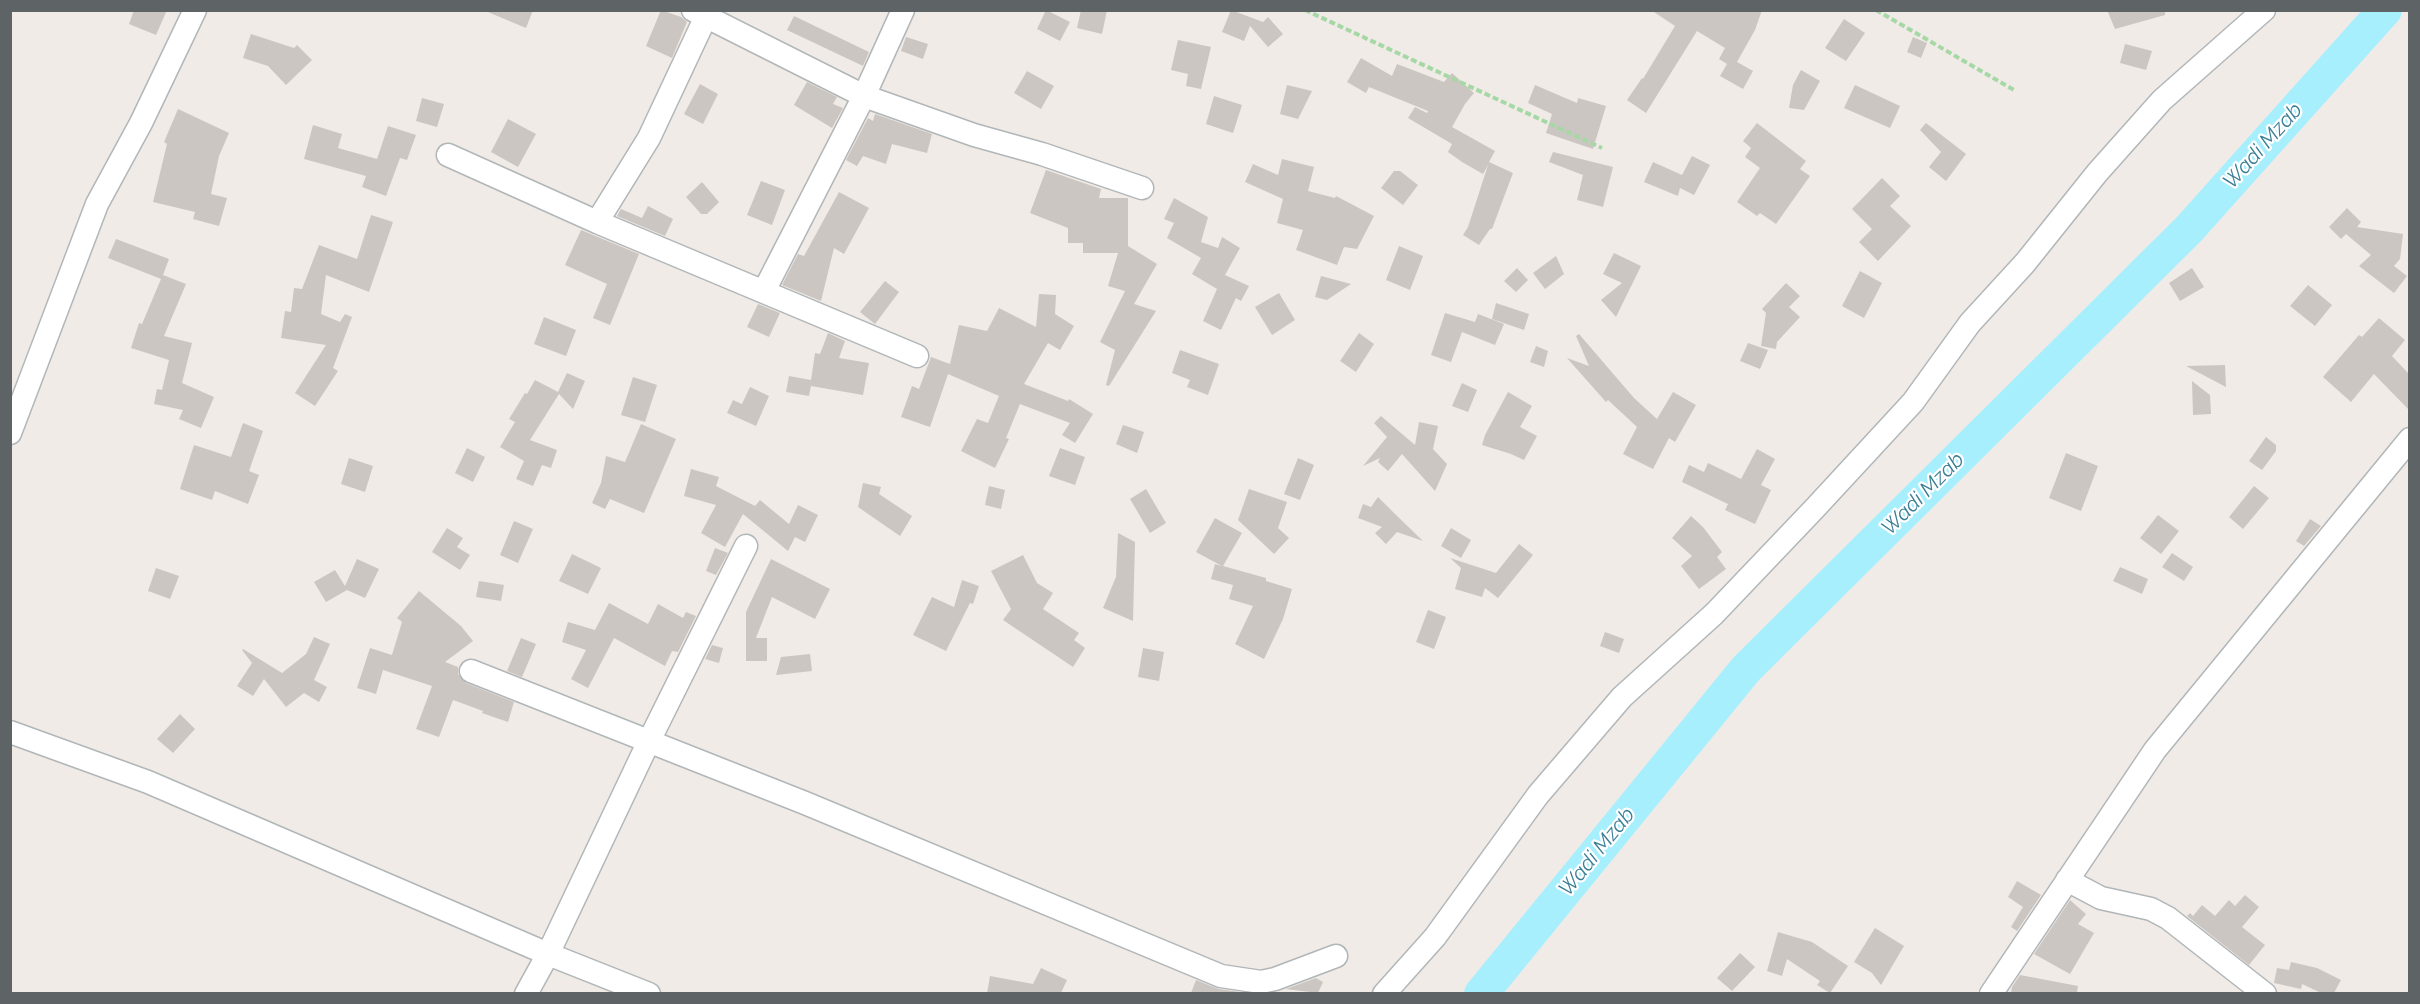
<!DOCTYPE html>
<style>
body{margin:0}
#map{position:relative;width:2420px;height:1004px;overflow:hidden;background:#f0ebe6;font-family:Raleway,sans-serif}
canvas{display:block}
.frame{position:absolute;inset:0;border:12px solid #5e6466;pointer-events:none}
</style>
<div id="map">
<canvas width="2420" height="1004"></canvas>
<div class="frame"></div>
</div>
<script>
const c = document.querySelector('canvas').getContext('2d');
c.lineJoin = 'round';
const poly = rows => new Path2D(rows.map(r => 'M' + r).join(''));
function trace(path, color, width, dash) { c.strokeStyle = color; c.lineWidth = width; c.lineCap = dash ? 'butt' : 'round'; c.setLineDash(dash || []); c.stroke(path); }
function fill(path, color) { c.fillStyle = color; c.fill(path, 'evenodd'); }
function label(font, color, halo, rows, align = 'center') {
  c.font = font + ' Raleway,sans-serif'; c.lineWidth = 4.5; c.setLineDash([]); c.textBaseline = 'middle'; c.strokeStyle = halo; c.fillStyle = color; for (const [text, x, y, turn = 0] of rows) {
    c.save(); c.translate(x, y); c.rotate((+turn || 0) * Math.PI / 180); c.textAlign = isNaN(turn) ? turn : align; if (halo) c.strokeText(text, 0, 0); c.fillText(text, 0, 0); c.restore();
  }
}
trace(poly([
 [1481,994,1746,669,2189,229,2385,10]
]), '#a8effe', 34);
fill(poly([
 [134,10,167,10,156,35,129,24],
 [483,10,533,10,526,28],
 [661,10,681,17,687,22,672,58,646,46],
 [1046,10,1070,22,1060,41,1037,29],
 [1081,10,1107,10,1102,34,1077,28],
 [1231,10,1263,22,1268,17,1283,34,1268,47,1250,26,1244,41,1222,32],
 [1651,10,1762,10,1755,30,1737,62,1753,71,1743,89,1720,76,1727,64,1719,59,1725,48,1697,31,1646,113,1627,100,1642,78,1643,79,1675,26],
 [2107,10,2165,10,2165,15,2115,29],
 [794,16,869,52,863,66,787,30],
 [1844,19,1865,33,1846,61,1825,48],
 [251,34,294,48,297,45,312,60,286,85,268,66,243,58],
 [906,37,928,44,923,59,901,51],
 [1913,37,1927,43,1921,58,1907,52],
 [1178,40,1211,47,1201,89,1186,86,1188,74,1171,70],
 [2125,44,2152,51,2146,70,2120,63],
 [1361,58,1392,76,1397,64,1444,82,1452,73,1474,93,1465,104,1452,127,1495,151,1489,162,1513,173,1492,229,1490,229,1479,245,1463,235,1468,227,1488,165,1483,174,1462,162,1448,152,1452,144,1408,118,1415,107,1427,113,1428,111,1369,87,1366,93,1347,82],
 [1801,70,1820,81,1804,110,1789,108,1793,85],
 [1027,71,1054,86,1041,109,1014,93],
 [807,82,837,97,833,104,843,108,832,128,794,105],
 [700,84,718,94,703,124,684,114],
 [1287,85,1312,91,1298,119,1280,114],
 [1535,85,1577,103,1578,98,1606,106,1593,149,1546,133,1552,114,1528,103],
 [1855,85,1900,106,1890,128,1844,108],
 [1214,96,1242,105,1233,133,1206,124],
 [422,98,444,104,437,127,416,121],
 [178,109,229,133,219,156,211,194,227,198,219,226,193,219,195,212,153,202,167,144,164,142],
 [875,114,932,134,927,153,892,144,886,164,863,156,857,166,846,160,868,118,873,121],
 [508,119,536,134,518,167,491,152],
 [1757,123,1806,161,1800,169,1810,176,1776,224,1760,213,1757,216,1737,202,1760,168,1745,157,1751,148,1743,141],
 [1926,123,1966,154,1946,181,1929,167,1941,152,1920,130],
 [313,125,342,134,338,148,377,159,388,126,416,135,407,160,400,158,386,196,362,187,366,176,304,159],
 [1553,152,1613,167,1603,207,1577,200,1583,175,1549,162],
 [1692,156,1710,165,1694,195,1680,188,1678,196,1644,182,1653,162,1682,175],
 [1282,159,1314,167,1308,191,1335,198,1336,196,1374,216,1357,249,1344,247,1337,265,1296,250,1303,230,1277,223,1283,199,1245,182,1253,164,1278,175],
 [1046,170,1101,189,1099,198,1128,198,1128,246,1157,264,1134,304,1156,311,1109,386,1106,385,1115,350,1100,342,1125,291,1108,286,1118,253,1083,253,1083,243,1068,243,1068,228,1030,213],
 [1394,171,1400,171,1418,185,1403,205,1381,188],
 [1882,178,1900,196,1890,206,1911,226,1878,261,1859,242,1872,229,1852,209],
 [761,181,785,190,772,225,747,215],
 [702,182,719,202,707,214,701,214,686,197],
 [839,192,869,208,844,254,834,248,821,301,782,285,798,254,804,256],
 [1174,198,1208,217,1201,242,1218,248,1222,237,1240,248,1225,275,1249,286,1241,301,1236,298,1221,330,1203,321,1217,289,1192,274,1201,258,1167,238,1174,223,1164,219],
 [648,206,673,219,665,236,617,216,621,209,642,218],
 [2347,208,2361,222,2357,227,2403,234,2400,259,2394,266,2407,276,2394,293,2359,266,2371,255,2346,234,2341,239,2329,227],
 [371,215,393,222,369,292,326,275,321,314,340,322,345,314,352,317,333,368,338,371,315,406,295,393,326,345,281,338,285,311,291,312,294,288,302,289,319,245,357,259],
 [581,230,639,254,610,325,593,318,607,284,565,265],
 [116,239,169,259,163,275,186,284,164,336,192,343,182,383,214,397,201,428,179,419,183,410,154,404,157,389,162,390,169,360,131,348,139,323,142,324,161,279,108,258],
 [1399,246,1423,256,1410,290,1386,280],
 [1614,253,1641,266,1616,317,1601,300,1622,283,1603,274],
 [1556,256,1564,274,1545,289,1533,273],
 [1517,268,1528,280,1516,292,1504,281],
 [2192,268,2204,287,2180,301,2169,283],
 [1860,271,1882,283,1864,318,1842,306],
 [1321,276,1351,284,1327,300,1315,297],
 [885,281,899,292,875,324,860,312],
 [1786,283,1800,296,1789,307,1800,317,1777,342,1776,349,1761,346,1766,313,1762,309],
 [2308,285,2332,305,2315,326,2290,306],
 [1279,293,1295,320,1272,335,1255,307],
 [1039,294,1056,295,1055,314,1074,326,1060,350,1048,343,1024,384,1068,401,1069,399,1093,414,1075,443,1062,435,1070,423,1020,404,1006,438,1009,439,995,468,961,451,977,419,988,423,999,396,948,374,930,427,901,417,912,386,919,389,931,357,950,364,959,325,987,331,999,308,1036,327],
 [1496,303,1529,314,1524,330,1492,319],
 [758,304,780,313,769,337,747,327],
 [1445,313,1475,322,1478,314,1504,324,1495,345,1462,332,1451,362,1431,355],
 [544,317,576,330,566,356,534,344],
 [2379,318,2405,340,2392,356,2409,374,2409,410,2374,374,2351,402,2323,377,2359,335,2362,337],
 [828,333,845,341,839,358,869,363,863,395,811,386,809,396,786,392,789,376,811,380,815,353,820,354],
 [1359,333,1374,344,1356,372,1340,361],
 [1579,334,1634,398,1657,419,1673,392,1696,405,1675,442,1669,438,1653,469,1623,454,1637,427,1608,400,1606,402,1567,358,1589,366,1576,336],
 [1748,343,1768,350,1760,369,1740,361],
 [1536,346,1548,351,1544,367,1530,362],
 [1180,350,1219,364,1208,395,1187,387,1190,380,1172,373],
 [2225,365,2226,387,2186,366],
 [567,373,585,381,573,409,559,394,530,440,557,450,551,468,542,465,533,486,516,479,524,461,500,447,515,422,509,419,525,393,527,394,535,380,558,392],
 [633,377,657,385,645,422,621,415],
 [2192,381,2210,395,2211,414,2193,415],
 [1462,383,1477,390,1468,412,1452,406],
 [750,387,769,396,756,426,727,413,733,400,742,404],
 [1508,392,1532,406,1520,427,1537,436,1524,460,1511,454,1482,445,1485,435],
 [1381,416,1415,445,1419,422,1438,426,1433,449,1447,464,1435,491,1402,454,1388,471,1378,462,1380,458,1363,466,1387,437,1374,423],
 [243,423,263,431,249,471,259,475,248,504,215,491,212,500,180,489,194,445,231,457],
 [641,424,676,439,644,513,610,499,605,509,592,503,601,483,606,456,625,462],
 [1123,425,1144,432,1137,453,1116,444],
 [2266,437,2276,445,2276,451,2262,470,2249,461],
 [467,448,485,457,473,482,455,473],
 [1060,448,1085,457,1075,485,1049,476],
 [1757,449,1775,459,1761,485,1771,490,1755,524,1725,510,1728,504,1682,482,1689,465,1704,472,1708,463,1741,479],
 [2066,453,2098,466,2081,511,2049,498],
 [349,458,373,466,365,492,341,484],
 [1298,458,1314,465,1300,500,1284,494],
 [691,469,719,477,716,486,755,506,760,500,789,524,798,505,818,515,805,542,795,537,788,551,743,514,725,547,701,533,716,505,684,496],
 [863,483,881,487,879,494,912,516,900,536,858,507],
 [989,486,1005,490,1001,509,985,505],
 [2254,486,2269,498,2243,529,2229,517],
 [1146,489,1166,523,1150,533,1130,499],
 [1249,489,1287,502,1278,528,1289,538,1274,554,1238,520],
 [1378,497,1394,513,1423,541,1397,532,1386,544,1375,533,1382,527,1358,518,1363,504,1371,507],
 [2158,515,2179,531,2161,554,2140,538],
 [1691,516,1703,527,1722,552,1717,557,1726,569,1699,589,1681,566,1692,556,1672,538],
 [1215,518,1242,533,1223,566,1266,578,1266,581,1292,589,1283,619,1264,659,1235,644,1253,606,1229,599,1233,585,1211,579,1215,564,1222,566,1196,552],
 [2310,519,2321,526,2304,546,2296,541],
 [514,521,533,529,518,563,500,555],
 [447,528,463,538,457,547,470,555,460,570,432,552],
 [1451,528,1471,540,1461,558,1441,546],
 [1118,533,1135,542,1133,621,1103,608,1116,577],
 [1519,544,1533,555,1498,598,1485,588,1482,597,1455,589,1461,568,1450,558,1496,573],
 [715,548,728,553,716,575,706,571],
 [2172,553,2193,567,2184,581,2162,567],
 [572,554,601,568,588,594,559,581],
 [1023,555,1037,583,1053,593,1043,609,1079,633,1074,640,1085,648,1073,667,1003,620,1011,609,991,571],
 [357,559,379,569,365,598,347,590,326,602,314,582,335,570,345,586],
 [771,559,830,589,815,619,772,597,756,638,767,638,767,661,746,661,746,612],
 [2120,567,2148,579,2142,594,2113,581],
 [156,568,179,576,170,599,148,591],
 [962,580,979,586,973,604,970,603,946,651,913,635,932,597,954,607],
 [479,581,504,585,501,601,476,597],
 [419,591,461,626,473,641,445,662,458,667,458,674,466,683,514,702,508,722,482,713,483,711,453,700,439,737,416,729,432,686,383,670,376,694,357,688,370,648,392,655,402,622,397,618],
 [609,603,648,624,658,604,683,618,686,612,696,616,678,652,672,651,665,666,614,638,588,688,571,679,586,650,562,642,568,622,595,630],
 [1428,610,1446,617,1434,649,1416,642],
 [1605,632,1624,639,1619,653,1600,646],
 [314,637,330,644,314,680,327,687,319,702,304,693,286,707,264,679,253,696,237,686,252,663,242,650,243,649,282,673,306,654],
 [521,638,536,644,522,677,507,671],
 [712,645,723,648,719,663,705,659],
 [1143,648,1164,652,1159,681,1138,677],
 [810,654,812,671,776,675,781,657],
 [180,714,195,729,173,753,157,739],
 [2017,881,2041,895,2017,931,2011,927,2023,907,2008,897],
 [2245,895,2259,907,2242,927,2265,945,2249,965,2187,916,2190,913,2193,916,2202,905,2215,916,2229,900,2235,906],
 [2070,900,2086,914,2078,924,2094,933,2070,974,2034,954],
 [1875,928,1904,946,1881,985,1872,973,1854,962],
 [1778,932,1812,942,1848,966,1830,993,1817,985,1820,981,1787,959,1782,976,1767,971],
 [1740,953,1755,967,1732,991,1717,978],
 [2291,962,2317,968,2341,980,2334,993,2321,993,2302,984,2301,989,2274,983,2277,968,2289,970],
 [1041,968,1067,980,1061,993,987,993,990,976,1033,984],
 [2020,975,2078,986,2077,993,2011,993,2012,987],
 [1316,978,1323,982,1318,993,1286,989],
 [1196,980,1219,989,1247,993,1191,993]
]), '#ccc6c3');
const minor = poly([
 [693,10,864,96,974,135,1042,154,1142,188],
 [448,155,597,222,917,356],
 [597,222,649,138,709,10],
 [764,291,864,96,903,10],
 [10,433,97,204,141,123,195,10],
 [471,671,805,803,1221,976,1261,982,1275,979,1336,956],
 [10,732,148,782,548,954,649,994],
 [2067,880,2101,898,2151,909,2168,918,2265,994],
 [526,994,548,954,649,741,746,546],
 [1384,994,1435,937,1538,795,1622,697,1714,614,1816,507,1913,402,1970,323,2025,263,2097,173,2162,100,2264,10],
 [1991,994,2155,750,2410,439]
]);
trace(minor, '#b1b6b8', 25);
trace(poly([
 [1305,10,1602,148],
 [1876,10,2014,90]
]), '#a6d8a6', 4, [6, 3]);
trace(minor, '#fff', 22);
label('italic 21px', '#3b7f96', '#fff', [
 ["Wadi Mzab",2263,146,-48],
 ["Wadi Mzab",1923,494,-45],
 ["Wadi Mzab",1597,852,-51]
]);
</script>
